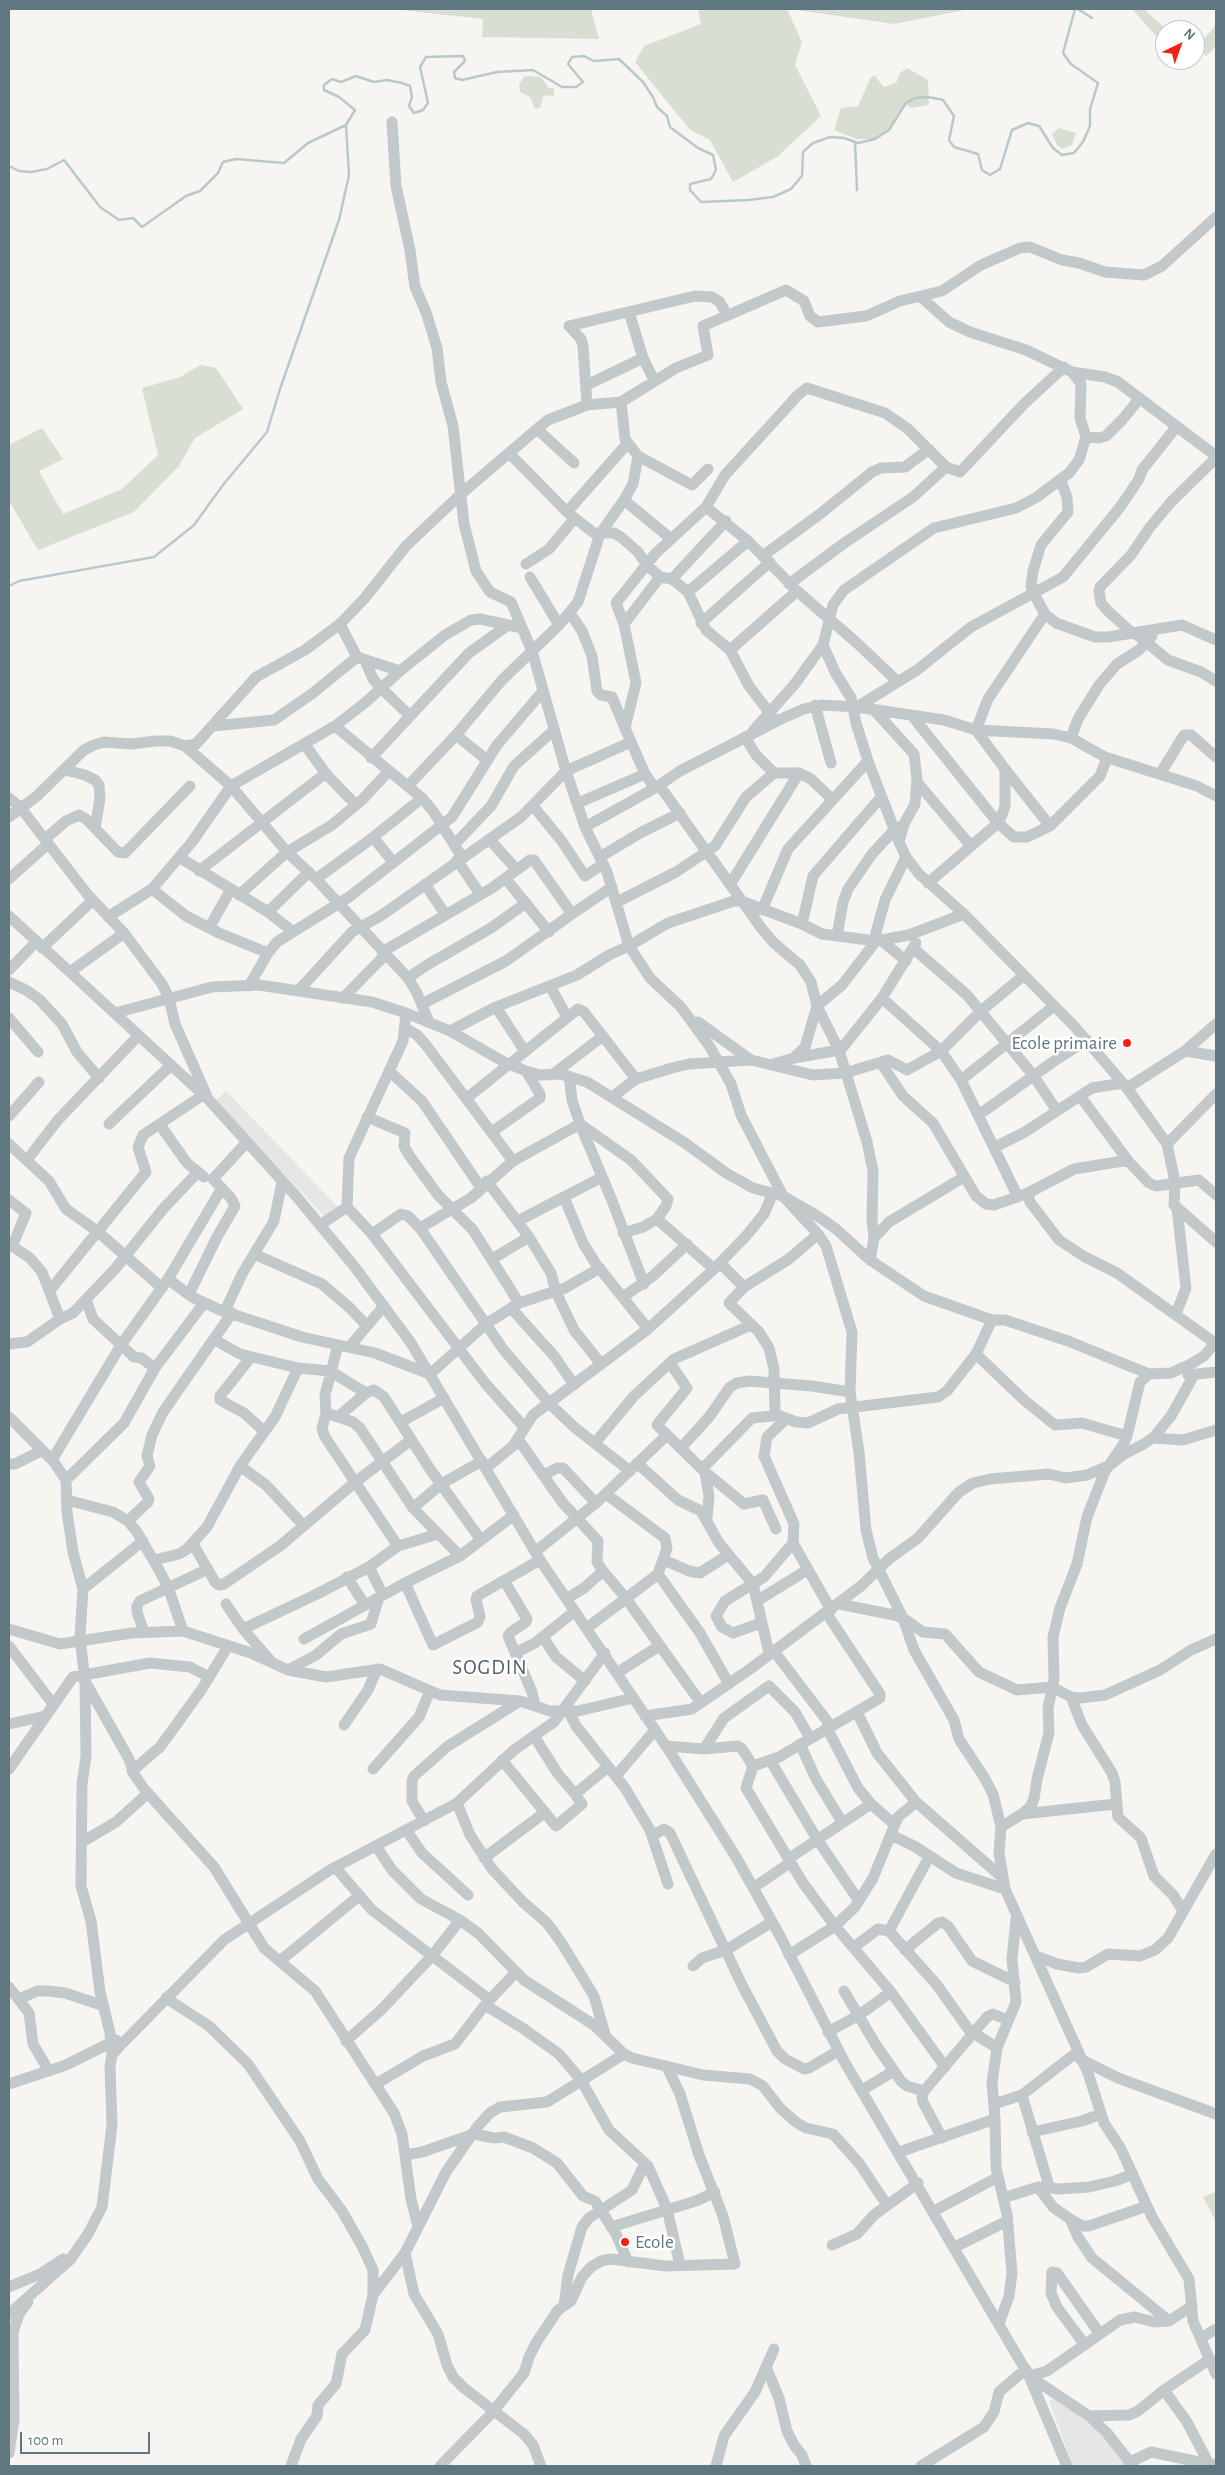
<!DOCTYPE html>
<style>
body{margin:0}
#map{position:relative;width:1225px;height:2475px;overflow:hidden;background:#f6f5f2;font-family:"Alegreya Sans",sans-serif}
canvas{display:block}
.frame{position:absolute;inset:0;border:10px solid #5e7780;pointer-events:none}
.north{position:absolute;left:1155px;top:20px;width:50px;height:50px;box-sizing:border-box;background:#fff;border:1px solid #bfc9cc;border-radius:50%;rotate:42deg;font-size:14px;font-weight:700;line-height:20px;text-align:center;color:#5e7780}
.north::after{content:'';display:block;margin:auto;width:18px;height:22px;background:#f32014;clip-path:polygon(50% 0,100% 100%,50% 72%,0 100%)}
.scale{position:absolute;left:20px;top:2432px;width:130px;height:22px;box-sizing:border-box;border:2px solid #5e7780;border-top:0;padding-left:6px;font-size:15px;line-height:18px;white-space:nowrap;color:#5e7780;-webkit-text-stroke:4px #fff;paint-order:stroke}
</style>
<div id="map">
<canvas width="1225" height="2475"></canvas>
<div class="frame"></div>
<div class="north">N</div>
<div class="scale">100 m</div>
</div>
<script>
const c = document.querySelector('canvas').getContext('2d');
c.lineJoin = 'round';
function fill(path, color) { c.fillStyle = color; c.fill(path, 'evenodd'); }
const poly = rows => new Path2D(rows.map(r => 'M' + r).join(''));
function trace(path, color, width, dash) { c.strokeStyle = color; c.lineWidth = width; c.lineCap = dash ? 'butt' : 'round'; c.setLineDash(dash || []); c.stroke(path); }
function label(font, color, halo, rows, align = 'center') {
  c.font = font + ' "Alegreya Sans",sans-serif'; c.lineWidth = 5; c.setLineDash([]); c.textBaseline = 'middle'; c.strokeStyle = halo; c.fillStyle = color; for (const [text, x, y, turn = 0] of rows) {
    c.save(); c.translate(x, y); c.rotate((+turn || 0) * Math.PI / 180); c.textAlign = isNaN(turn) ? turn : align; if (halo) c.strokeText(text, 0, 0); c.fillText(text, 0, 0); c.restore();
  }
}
fill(poly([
 [226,1091,338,1207,328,1220,215,1101],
 [1057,2396,1111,2444,1129,2466,1073,2466,1049,2401]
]), '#e6e7e5');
fill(poly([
 [391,9,591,9,599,39,482,37,483,19],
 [698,9,787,9,802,42,795,65,821,116,777,157,733,182,710,140,690,130,635,62,644,46,701,24],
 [789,9,970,9,894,24],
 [1132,9,1144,9,1165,28,1156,36],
 [1216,25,1216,46,1206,56,1195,45,1195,33,1203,40],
 [907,68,928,80,929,105,910,108,906,104,889,130,875,139,856,139,834,130,841,108,858,106,870,79,874,75,884,87,896,83,900,73],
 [525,76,541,77,549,88,554,88,554,97,549,95,543,97,540,108,535,109,530,97,520,92,519,84],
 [1059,128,1076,133,1072,145,1062,149,1057,145,1052,134],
 [201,365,216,368,243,409,195,438,179,466,134,512,38,550,9,501,9,445,42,428,63,459,39,471,63,514,122,489,158,455,142,388,180,377],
 [1216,2192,1216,2222,1203,2197]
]), '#d9ded2');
trace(poly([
 [1078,9,1092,18],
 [855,142,857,190],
 [9,166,19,171,31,172,47,169,64,160,100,207,119,220,133,218,142,227,186,196,200,191,218,173,223,162,236,159,284,163,308,143,346,125,355,110,339,97,324,90,324,85,332,79,341,82,356,76,374,82,387,80,402,83,410,86,412,97,409,106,414,113,423,110,428,103,420,67,426,57,463,56,465,61,454,72,455,78,462,80,497,72,533,70,562,87,576,87,583,82,568,64,572,57,584,56,594,61,619,59,643,82,653,97,657,107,667,116,670,127,698,148,713,155,716,170,711,179,690,184,690,190,701,202,748,200,773,197,791,189,802,176,803,152,813,143,830,137,844,138,858,143,875,139,889,130,906,103,915,98,928,97,943,100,954,116,949,140,954,147,978,154,982,170,990,175,1000,169,1012,130,1028,123,1039,126,1053,148,1062,155,1074,153,1083,142,1090,126,1090,109,1098,83,1071,64,1063,53,1075,9],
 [9,586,19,581,154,557,194,525,223,485,267,432,280,389,339,220,349,175,346,125]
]), '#b9c9cb', 2.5);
trace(poly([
 [392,122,396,186,410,250,415,287,426,312,437,348,441,382,453,426,464,524,476,571,490,592,511,602,532,651,566,771,585,827,607,872,629,946,650,978,681,1007,710,1047,731,1084,741,1115,783,1196,818,1234,826,1246,852,1332,850,1392,859,1452,866,1530,873,1558,903,1618,914,1650,954,1720,959,1739,984,1777,993,1794,1001,1827,999,1853,1005,1889,1088,2073,1104,2123,1121,2149,1152,2217,1189,2279,1193,2321,1216,2374],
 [921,297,949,322,970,332,1026,350,1072,372,1081,384,1080,418,1086,437,1099,438,1106,436,1122,420,1140,398],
 [629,312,643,358,654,380],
 [569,326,695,296,712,297,720,302,727,315],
 [569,326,581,339,583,346,587,405],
 [1072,372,1105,377,1118,382,1216,456],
 [587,385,643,358],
 [537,429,574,463],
 [510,454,567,512,594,533,614,533,621,537,638,552,646,564,660,577],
 [638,456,692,485,708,469],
 [1216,458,1172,501,1150,527,1131,555,1100,587,1099,591,1101,603,1108,611,1131,632,1140,637,1168,660,1201,672,1216,681],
 [1061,481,1067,497,1068,512,1041,545,1033,571,1031,586,1034,594,1045,614,1056,623,1095,637,1108,637,1182,625,1216,640],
 [624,500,670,538],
 [706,507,748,541,797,591,857,643,898,682],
 [567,512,627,444],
 [764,555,820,514,872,472,881,468,905,467,929,449],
 [526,564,549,549,575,518],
 [530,577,559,625],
 [672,579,688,592,706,630,730,650,749,686,772,716],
 [789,584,843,544,913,497,946,467],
 [688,592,748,541],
 [570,613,582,631,592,656,597,691,601,695,612,697,625,728],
 [701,623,770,562],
 [340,624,357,657,400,671,445,635,471,620,480,619,522,628],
 [624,624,660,577,672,579,726,521],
 [823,645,833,605,844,590,934,528,1016,508,1037,497,1069,473,1079,460,1086,437],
 [730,650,797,591],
 [365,660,373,679,381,688,409,715],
 [815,705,831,763],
 [857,707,917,670,971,627,1063,577,1121,506,1139,479,1142,470,1177,426],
 [874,710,914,754,917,779,915,804,904,824,899,842,906,857,919,874,964,914],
 [913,717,998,823,1014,837,1027,837,1050,826,1100,776,1107,758],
 [213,726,274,720,313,693,357,657],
 [335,726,422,798,433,811,462,857],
 [753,731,794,685,823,645,835,672,851,698,856,723,868,761,899,842],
 [456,735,487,760],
 [745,737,756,755,774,773],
 [1071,738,1078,719,1099,685,1117,664,1139,650,1152,636],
 [305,745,327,775,356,805],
 [185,746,231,786,287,852,316,879,408,978,417,993,429,1022],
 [371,758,469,653,508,625],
 [1005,769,1050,826],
 [65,770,85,775,95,780,99,785,100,799,95,828],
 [1160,774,1184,735,1191,735,1216,757],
 [917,782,971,846],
 [659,785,762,929,774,943,800,965,811,982,817,1006,839,1050,867,1142,873,1171,872,1220,874,1238],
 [408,786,456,735,502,680,559,625,578,602,600,534,624,500,633,484,638,456,625,439,621,402],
 [655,788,645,774,625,728,636,683,624,624,616,603,655,554,706,507,725,475,798,395,807,388,885,413,908,429,946,467,960,472,1024,404,1064,367],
 [9,798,20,807,88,895,124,933,162,984,169,998,175,1024,206,1094],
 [578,803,645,774],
 [533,806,561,840,585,876,603,864],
 [9,817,37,796,84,750,94,745,104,742,131,744,156,741,170,741,185,746,196,744,256,677,305,650,340,624,364,599,406,546,461,494,537,429,548,420,587,405,621,402,676,368,708,355,703,326,786,290,804,301,810,316,818,322,866,316,900,301,942,291,981,265,1020,248,1030,247,1062,260,1079,263,1105,272,1144,275,1162,266,1216,217],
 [585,827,655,788,680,771,781,719,804,709,821,705,857,707,944,720,976,730,1054,734,1071,738,1105,757,1197,786,1216,796],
 [373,837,393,862],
 [45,839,66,821,79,815,86,819,118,852,125,853,190,786],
 [490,840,517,870],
 [454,845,491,806,514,766,553,731],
 [179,857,268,912,292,931],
 [600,857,640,833,680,813],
 [457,860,480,894],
 [199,871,326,773],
 [9,879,48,844],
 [316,879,371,839,422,798],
 [506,879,549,932],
 [731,883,799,773,811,779,832,799],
 [928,883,998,823,1002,815,1005,806,1005,769,976,730,988,699,1045,614],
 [425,884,445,914],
 [152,889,186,916,219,933,268,953],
 [239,895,287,852,332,825,362,800,388,772],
 [617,902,676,872,715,846,746,797,774,773,799,773],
 [762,910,788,849,868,761],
 [268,912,309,872],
 [9,916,209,1100,296,1196,354,1266,411,1343,540,1560,672,1755,736,1857,780,1936,844,2061,1029,2376,1067,2466],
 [108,917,152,889,192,842,231,786,335,726,366,702,400,671],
 [802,924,813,876,881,797],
 [209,928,230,891],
 [837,936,843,902,848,889,872,854,897,827],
 [874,940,885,900,906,857],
 [881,940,906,961],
 [42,948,93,900],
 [913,948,967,995,1033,1075,1057,1111],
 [382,952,492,888,530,860,534,860,572,914,612,887],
 [9,970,36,942],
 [70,972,124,933],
 [408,978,427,965,491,928,526,903],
 [9,982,26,990,40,1000,62,1024,77,1052,99,1078],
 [249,986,268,953,277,942,349,897,452,817,497,745,543,691],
 [550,986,567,1017],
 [299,990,352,932,382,915,521,817,566,771,631,742],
 [343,998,385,955],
 [882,998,941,1051,961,1080,1054,1006],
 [422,1004,506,961,572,914],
 [496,1007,524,1050],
 [115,1013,212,987,259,985,372,1002,406,1013,450,1031,504,1062,526,1071,540,1075,560,1074,587,1082,685,1143,726,1173,753,1188,783,1196,816,1215,836,1229,870,1260,924,1296,992,1320,1005,1320,1068,1341,1149,1374],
 [9,1018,38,1052],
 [698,1022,751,1060,813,1075,845,1073,888,1060,907,1070,941,1051,981,1011,1023,976],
 [405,1028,417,1035,426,1045,513,1161],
 [450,1031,496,1007,577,975,609,955,629,946,668,923,734,901,741,901,802,924,822,934,876,941,909,935,964,914,1075,1027,1127,1088,1167,1144,1175,1182,1174,1205,1216,1242],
 [1185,1051,1216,1056],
 [794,1058,805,1047,817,1006,842,985,876,941],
 [881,1063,903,1096,933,1123,976,1196,986,1204,994,1205,1028,1193,1030,1202,1059,1240,1085,1257,1117,1273,1215,1343],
 [773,1064,794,1058,834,1051,843,1047,882,998,916,943],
 [389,1071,422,1101,481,1188],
 [552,1075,603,1036],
 [569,1076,572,1100,580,1124,611,1198,644,1284],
 [961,1080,1018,1197],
 [1127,1088,1185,1051,1216,1024],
 [1080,1096,1129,1162],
 [612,1097,636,1079,672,1068,689,1064,751,1060],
 [467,1098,578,1009,584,1012,636,1079],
 [980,1114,1057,1059,1087,1040],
 [9,1116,39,1082],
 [367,1117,405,1133,404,1146,409,1155,438,1195,473,1230,519,1303],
 [109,1124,170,1066],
 [160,1125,187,1163,204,1177],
 [493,1131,540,1098,540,1094,526,1071],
 [9,1144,49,1181,66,1209,97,1231,162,1288],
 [1167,1144,1216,1094],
 [995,1147,1025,1132,1092,1088,1123,1083],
 [27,1160,57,1121,138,1036],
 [602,1177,564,1197,583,1243,596,1264,648,1329],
 [487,1181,529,1237],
 [1028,1193,1074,1169,1123,1161,1129,1162,1149,1183,1156,1186,1199,1180,1216,1195],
 [9,1200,26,1213,12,1247],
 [347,1207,349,1158,403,1041,406,1013],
 [518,1221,564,1197],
 [320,1225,347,1207,372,1234,485,1383,524,1427],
 [420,1228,503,1349,550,1404,574,1427,630,1471],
 [623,1233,643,1227,657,1219,714,1269],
 [372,1234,401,1214,408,1216,420,1228,471,1198,513,1161,580,1124,631,1160,668,1199,666,1206,657,1219],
 [9,1244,30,1258,42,1272,60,1319],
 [254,1254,322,1284,350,1308,367,1326],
 [492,1259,529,1237,551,1273,556,1292,574,1330,601,1364],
 [870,1260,874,1238,889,1222,964,1177],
 [720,1263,744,1287],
 [168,1279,192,1297,220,1310,302,1337,375,1353,430,1374,486,1324,519,1303,565,1288,600,1268],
 [51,1289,146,1172,138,1147,143,1135,203,1095],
 [189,1294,217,1237,235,1206,231,1198,213,1179,246,1143],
 [623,1297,653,1276,687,1244],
 [86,1300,93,1319,134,1357,141,1358,155,1368],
 [511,1308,555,1357,574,1385],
 [225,1311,242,1274,274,1221,282,1182],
 [1176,1314,1186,1288,1177,1208],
 [992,1320,976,1354,1024,1400,1055,1425,1082,1423,1127,1436],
 [215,1340,240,1354,298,1368],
 [9,1344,27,1342,60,1319,73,1313,115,1269,163,1209,197,1173],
 [338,1345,325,1395,326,1413,322,1429,325,1437,398,1546],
 [350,1346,384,1306],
 [251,1357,220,1396,220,1400,244,1413,264,1431],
 [670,1363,687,1388,657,1425,705,1472,709,1496,707,1518],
 [1188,1375,1216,1372],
 [326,1413,353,1422,360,1428,413,1508,460,1556],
 [775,1414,796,1422,808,1423,838,1409,938,1397,947,1391,976,1354],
 [339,1416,366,1393],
 [9,1417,54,1462,66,1480,67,1512,73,1552,83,1589,80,1637,85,1681,86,1756,82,1784,81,1886,91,1921,100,1992,110,2033,112,2055],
 [786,1419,767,1437,764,1456,794,1524,793,1543],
 [401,1422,444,1398],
 [1153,1438,1183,1440,1216,1430],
 [518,1439,562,1502,598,1541,597,1562,603,1571],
 [595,1443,634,1396,674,1359,751,1325],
 [681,1448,709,1417,730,1387,737,1383,749,1381,812,1386,850,1392],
 [52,1460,121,1345,168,1279,222,1188],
 [637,1463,678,1500,701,1511,719,1543,753,1584,769,1653],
 [9,1464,15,1464,41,1451],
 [240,1466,266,1485,304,1526],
 [486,1468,513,1446,533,1415,648,1329,714,1269,746,1236,764,1214,773,1193],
 [702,1469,752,1418,773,1416,775,1412,774,1369,769,1348,759,1332,729,1303,744,1287,789,1259,818,1234],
 [705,1472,744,1504,763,1500,776,1529],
 [544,1475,557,1468,563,1468,596,1503],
 [66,1480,124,1423,155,1368,204,1303],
 [606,1494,665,1538,667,1548,658,1574],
 [67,1500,113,1512,128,1521,137,1532,159,1570,168,1587,183,1631],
 [413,1508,441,1484,482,1461],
 [128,1521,148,1502,149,1499,139,1482,150,1466,147,1456,152,1435,163,1412,232,1313],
 [193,1544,215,1582,219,1585,224,1584,280,1546,354,1483,411,1440],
 [535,1552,596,1503,667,1435],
 [154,1560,179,1554,186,1550,207,1527,240,1466,275,1417,298,1368,330,1371,366,1393,374,1390,384,1397,430,1469,481,1540],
 [664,1560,689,1571,700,1573,728,1555],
 [347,1577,365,1605],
 [505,1582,527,1619,526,1622,511,1632,508,1636,532,1692,535,1706],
 [405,1583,433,1645,478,1622,480,1617,476,1599,477,1596,540,1560],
 [83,1589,143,1541],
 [383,1595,369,1567,398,1546,438,1534],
 [566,1599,584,1588,603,1571,625,1597,701,1703],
 [757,1601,807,1570],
 [226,1604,243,1629,270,1660],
 [839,1604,894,1615,903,1618,923,1632,945,1634,979,1672,1017,1690,1052,1687,1071,1697,1080,1698,1105,1695,1160,1670,1191,1650,1216,1639],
 [761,1623,733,1633,722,1627,716,1616,725,1601,764,1577,793,1543,831,1610],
 [587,1628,658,1574,700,1633,729,1684],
 [9,1629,60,1644,132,1633,183,1631,251,1653,288,1670,326,1677,380,1669,440,1695,520,1701,550,1711,578,1711,633,1698],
 [243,1629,317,1594,369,1567],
 [144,1632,137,1612,137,1606,140,1601,208,1569],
 [543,1637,556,1657,585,1681],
 [304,1639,405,1583,460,1556,514,1515],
 [9,1646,53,1704],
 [773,1650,828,1722,827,1728,858,1788,871,1804,894,1824],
 [515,1653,535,1643,575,1611],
 [288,1670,316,1655,341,1634,371,1624,379,1597],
 [617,1673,659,1646],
 [86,1683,129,1759,134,1774,145,1790,214,1867,264,1948,315,1991,394,2113,402,2134,411,2199,418,2227],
 [1071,1697,1082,1725,1112,1773,1115,1782,1118,1817,1141,1838,1154,1876,1173,1895,1183,1911],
 [569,1712,576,1726,625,1788,650,1830,668,1884],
 [857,1712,877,1753,916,1802,1003,1878],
 [645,1716,692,1709,750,1669,861,1586,889,1559,918,1538,959,1492,973,1483,990,1479,1049,1474,1066,1478,1087,1475,1110,1465,1124,1454,1142,1445,1154,1437,1171,1416,1194,1375],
 [9,1724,45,1716],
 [344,1725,368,1690,377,1669],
 [534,1736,558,1774,575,1794,608,1767],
 [800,1744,816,1779,842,1822],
 [666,1746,704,1749,738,1746,742,1749,753,1766,746,1788,803,1883,835,1926,891,1992,945,2067],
 [704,1749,724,1718,769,1686,795,1712,810,1738],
 [502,1760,556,1826,582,1804,575,1794],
 [770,1760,817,1839,859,1901],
 [753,1766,779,1757,880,1698,880,1694,827,1614],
 [9,1769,73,1677,150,1663,190,1667,209,1677],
 [373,1769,419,1717,430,1691],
 [132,1771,160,1747,202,1689,228,1646],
 [616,1776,655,1730],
 [457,1803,470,1835,492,1869,523,1902,547,1923,561,1942,594,1996,605,2034],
 [1022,1814,1116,1804],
 [424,1821,412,1801,412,1781,414,1776,448,1746,520,1701],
 [1001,1827,1022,1814,1031,1806,1034,1799,1037,1779,1049,1733,1048,1708,1054,1679,1053,1637,1060,1608,1077,1564,1087,1517,1105,1471,1123,1445,1127,1436,1140,1382,1149,1374,1171,1373,1189,1365,1204,1356,1216,1342],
 [407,1831,422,1853,468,1895],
 [891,1835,914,1846,956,1873,1005,1889],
 [652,1836,664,1829,670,1833,742,1985,777,2051,785,2059,804,2069,809,2068,838,2051],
 [82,1842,116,1822,148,1793],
 [376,1846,392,1870,421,1899,460,1920,479,1934,524,1980,594,2025,624,2054,632,2058,703,2075,750,2079,763,2086,780,2108,797,2123,806,2128,833,2134,859,2163,887,2205],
 [484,1858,544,1813],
 [788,1859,871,1804],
 [335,1867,372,1910,490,2000],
 [753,1888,791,1862],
 [889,1931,929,1857],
 [854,1947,878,1929,889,1931,937,1985,969,2030,997,2048],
 [905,1950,938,1923,942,1922,948,1926,972,1961,1015,1982],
 [789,1955,835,1926,855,1907,873,1878,898,1817,916,1802],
 [1036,1956,1057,1964,1079,1968,1086,1967,1108,1954,1140,1956,1155,1950,1168,1938,1216,1854],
 [281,1960,359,1896],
 [693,1966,702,1958,726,1950,772,1922],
 [9,1987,29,2013,33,2044,49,2071],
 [844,1991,876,2045,901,2081,907,2086,924,2091],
 [166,1998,209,2026,248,2064,300,2141,318,2179,342,2211,363,2248,373,2270,373,2295],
 [19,1999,37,1991,48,1991,65,1993,104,2006],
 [485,2005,524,2029,559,2054,581,2080,609,2130,648,2166,667,2209,680,2265],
 [828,2032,859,2015,891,1992],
 [346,2041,381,2010,432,1956,460,1920],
 [1080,2059,1118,2078,1216,2114],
 [9,2084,66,2065,116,2040],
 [376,2084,423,2056,455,2044,485,2005,516,1972],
 [862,2090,894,2071],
 [1022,2095,1049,2186],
 [994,2104,1022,2095,1077,2052],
 [1032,2132,1082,2121,1101,2114],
 [942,2138,923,2102,922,2098,924,2091,987,2017,993,2014,1008,2020],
 [899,2152,995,2119],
 [406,2155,422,2152,474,2134,494,2138,504,2137,533,2148,557,2163,583,2196,595,2201,616,2234,628,2262],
 [1038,2187,1059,2189,1089,2187,1115,2181,1133,2174],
 [1003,2198,1038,2187,1053,2207,1070,2219,1078,2237,1092,2258,1169,2321],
 [934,2211,998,2177],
 [1070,2219,1083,2226,1089,2226,1147,2206],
 [611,2227,696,2201,715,2192],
 [832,2245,857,2234,874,2215,918,2183],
 [955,2247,1007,2221],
 [405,2253,414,2294,438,2334,447,2365,453,2377,464,2388,524,2434,533,2445,541,2466],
 [9,2287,40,2274,63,2259],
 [564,2306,568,2275,582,2227,589,2218,632,2190,645,2163],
 [9,2314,70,2260,88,2234,102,2207,112,2125,110,2066,112,2055,117,2049,224,1940,330,1870,457,1803,514,1750,554,1722,605,1653],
 [999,2324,1009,2296,1012,2273,1007,2214,996,2168,995,2119,992,2083,997,2048,1016,2002,1012,1959,1016,1919],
 [1201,2338,1216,2329],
 [1085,2345,1057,2307,1051,2293,1052,2272,1057,2273,1100,2334],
 [766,2367,779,2398,787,2431,794,2445,802,2455,806,2466],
 [1029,2376,1047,2371,1120,2320,1135,2317,1154,2322,1169,2321,1192,2306],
 [1029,2376,1089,2416,1107,2433,1133,2466],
 [1164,2390,1187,2422,1209,2464,1216,2465],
 [1089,2416,1129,2415,1138,2411,1164,2390,1210,2359],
 [9,2453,14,2420,13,2332,19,2314,28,2302],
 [1130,2462,1151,2452,1209,2464],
 [291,2466,301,2439,317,2416,318,2405,336,2384,342,2354,365,2330,373,2295,405,2253,446,2172,478,2126,490,2113,500,2107,547,2102,624,2054],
 [440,2466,491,2414,524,2373,529,2357,536,2343,558,2310,571,2301,582,2277,591,2267,601,2261,611,2259,665,2266,735,2264,723,2216,699,2155,680,2094,667,2067],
 [716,2466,724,2436,755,2392,774,2349],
 [921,2466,984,2427,994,2412,999,2392,1026,2369]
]), '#c3c8cb', 11);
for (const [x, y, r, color] of [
 [1127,1043,5,"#f32014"],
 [625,2242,5,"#f32014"]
]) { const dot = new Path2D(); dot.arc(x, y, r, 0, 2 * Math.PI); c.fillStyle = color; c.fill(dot); trace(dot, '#fff', 2); }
label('19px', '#5e7780', '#fff', [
 ["Ecole primaire",1117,1043],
 ["Ecole",635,2242,"left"]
], 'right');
c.letterSpacing = '1px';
label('21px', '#51636a', '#fff', [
 ["SOGDIN",490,1668]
]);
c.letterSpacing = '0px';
</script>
